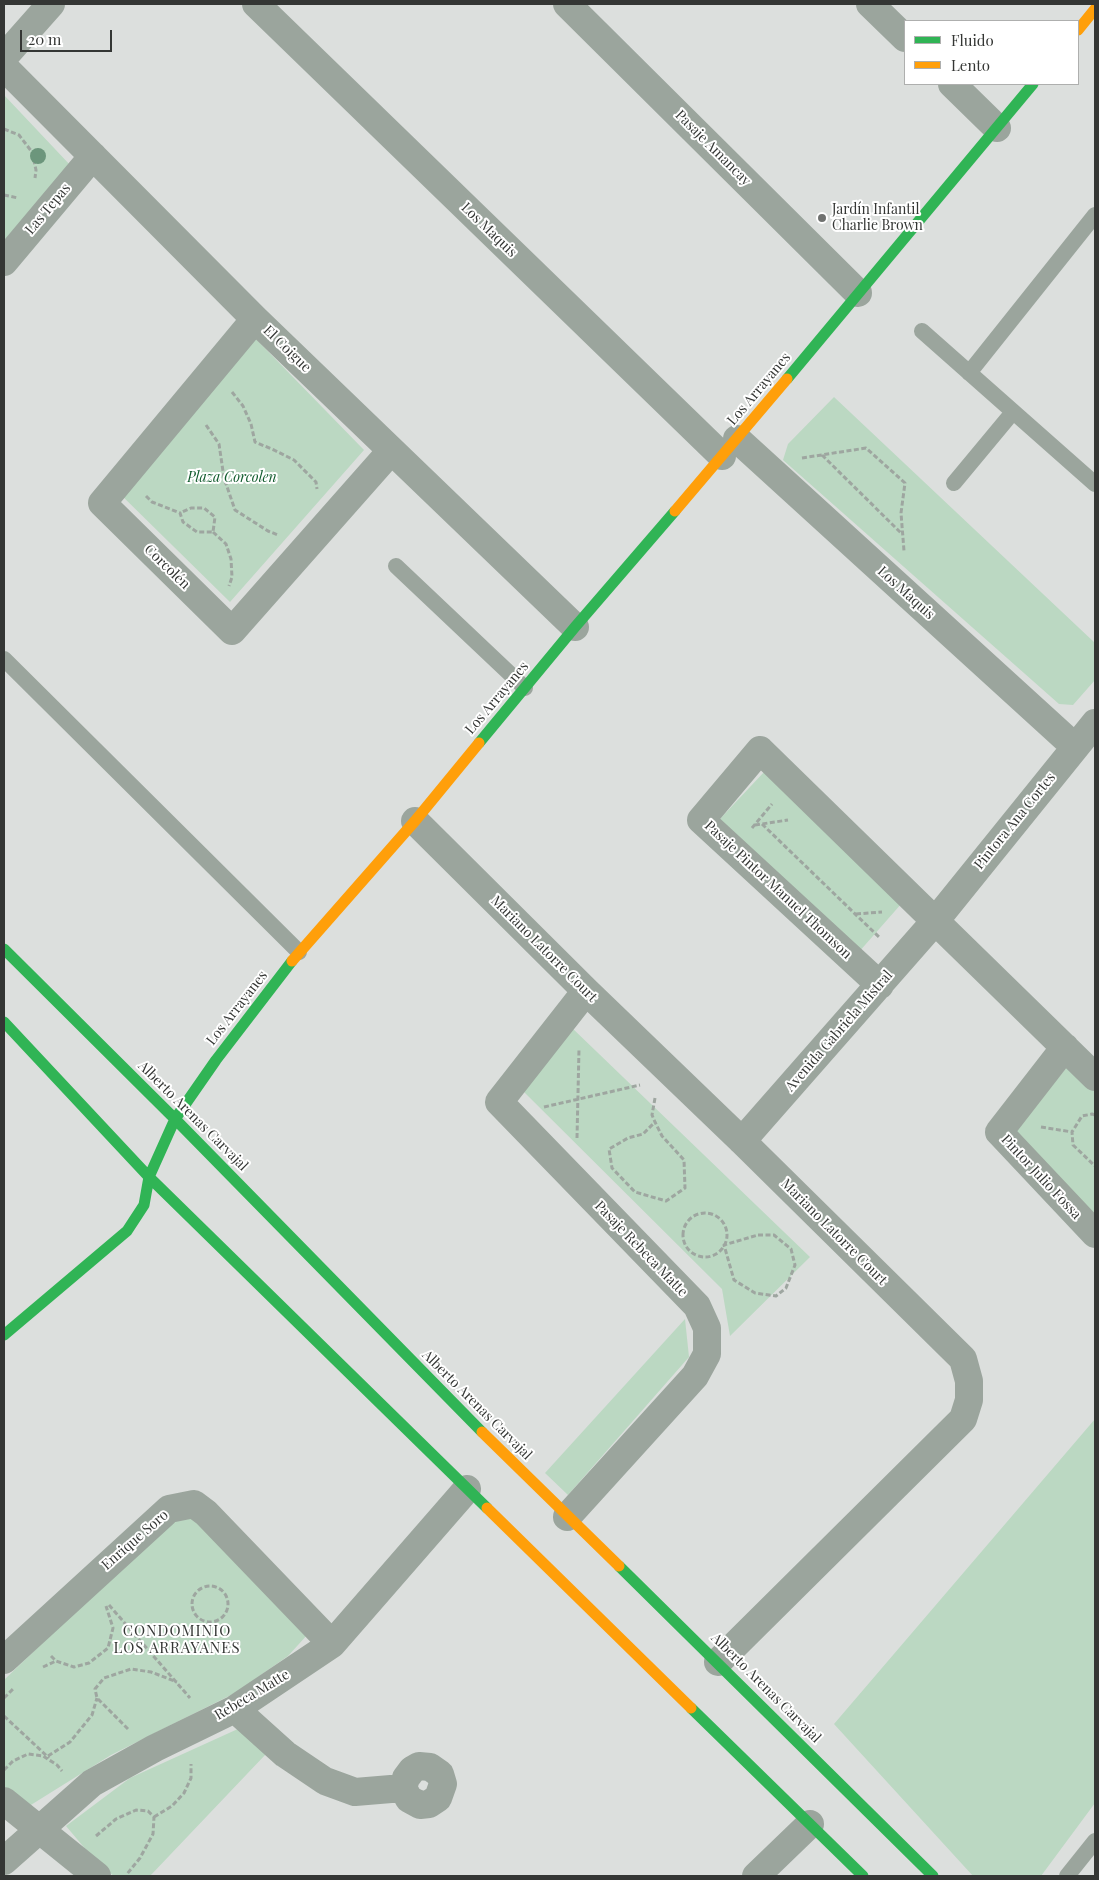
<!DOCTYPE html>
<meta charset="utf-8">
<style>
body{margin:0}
#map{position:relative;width:1099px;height:1880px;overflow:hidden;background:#dcdfdd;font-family:"Playfair Display",serif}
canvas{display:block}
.frame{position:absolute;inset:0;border:5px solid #343634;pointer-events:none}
.legend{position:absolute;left:904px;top:20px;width:175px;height:65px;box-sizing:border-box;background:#fff;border:1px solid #aeafae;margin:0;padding:6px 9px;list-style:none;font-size:15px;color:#343634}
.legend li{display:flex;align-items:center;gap:10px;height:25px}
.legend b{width:25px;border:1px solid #aeafae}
.scale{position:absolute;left:20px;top:30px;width:92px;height:22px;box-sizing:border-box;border:2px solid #343634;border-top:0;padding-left:6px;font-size:15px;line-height:18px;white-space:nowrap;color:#343634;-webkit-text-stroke:4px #fff;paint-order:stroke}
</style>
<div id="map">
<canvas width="1099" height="1880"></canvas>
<div class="frame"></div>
<ul class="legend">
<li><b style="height:6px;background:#30b455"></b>Fluido</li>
<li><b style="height:6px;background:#ff9f0a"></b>Lento</li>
</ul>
<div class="scale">20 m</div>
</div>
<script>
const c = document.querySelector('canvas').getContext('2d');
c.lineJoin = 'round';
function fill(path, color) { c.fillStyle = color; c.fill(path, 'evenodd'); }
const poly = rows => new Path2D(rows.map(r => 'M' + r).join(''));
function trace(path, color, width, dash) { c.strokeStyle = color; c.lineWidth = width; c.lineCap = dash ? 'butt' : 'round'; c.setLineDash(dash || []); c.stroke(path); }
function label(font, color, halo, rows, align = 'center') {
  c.font = font + ' "Playfair Display",serif'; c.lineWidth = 4; c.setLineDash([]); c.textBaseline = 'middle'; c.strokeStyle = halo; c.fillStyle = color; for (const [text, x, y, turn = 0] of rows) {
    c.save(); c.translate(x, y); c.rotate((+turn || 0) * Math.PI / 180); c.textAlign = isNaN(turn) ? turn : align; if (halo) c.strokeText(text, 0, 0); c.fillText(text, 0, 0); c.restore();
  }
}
fill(poly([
 [4,95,71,166,4,245],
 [252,335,364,450,230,602,115,489],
 [834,397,1095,643,1095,680,1073,705,1059,704,783,460,788,444],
 [765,771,902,903,858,953,719,820],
 [570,1026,810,1257,730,1336,722,1289,522,1090],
 [1067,1067,1095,1092,1095,1215,1014,1132],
 [685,1319,689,1357,568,1495,545,1473],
 [1095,1419,1095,1803,1041,1876,973,1876,834,1724],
 [184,1516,197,1521,308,1634,288,1656,235,1693,111,1755,26,1808,4,1786,4,1680,170,1520],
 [240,1728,266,1754,150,1876,114,1876,98,1864,66,1826,130,1778]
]), '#bbd8c2');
trace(poly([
 [4,129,19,135,32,152,36,170,35,178],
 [4,195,18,198],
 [232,392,243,406,251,424,255,442,274,450,294,460,316,482,317,489],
 [206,425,219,444,224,478,235,510,268,531,278,535],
 [822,455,901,533],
 [802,458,866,448,905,483,901,513,904,551],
 [146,496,152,502,180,513,183,522,197,532,213,532,215,517,204,508,191,508,180,513],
 [213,532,226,544,231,559,232,577,229,586],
 [762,824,880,938],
 [755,825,788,820],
 [752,828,772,804],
 [856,914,882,912],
 [655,1098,652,1115,655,1122,662,1136,684,1160,685,1188,666,1201,635,1192,612,1168,609,1149,628,1138,643,1134,655,1122],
 [544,1107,640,1085],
 [1095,1115,1092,1114,1082,1116,1072,1132,1073,1145,1095,1166],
 [1041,1127,1072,1132],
 [577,1138,579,1049],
 '683 1235a22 22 0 1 1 44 0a22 22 0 1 1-44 0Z',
 [758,1235,774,1235,791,1249,795,1265,786,1288,776,1296,755,1293,734,1280,724,1245,758,1235],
 '192 1604a18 18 0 1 1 36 0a18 18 0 1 1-36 0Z',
 [109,1605,190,1698],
 [51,1656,56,1661,74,1667,89,1663,108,1648,113,1628,106,1606],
 [43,1667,56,1661],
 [4,1698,14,1688],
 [4,1716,49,1758],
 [128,1729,97,1698,95,1689,104,1678,131,1669,151,1672,177,1682],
 [48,1756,70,1742,92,1715,97,1698],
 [4,1770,13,1761,28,1754,43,1756,57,1765,62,1771],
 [154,1817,172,1806,184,1793,191,1778,191,1764],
 [96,1836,116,1819,136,1810,148,1811,154,1817,153,1834,140,1858,127,1874]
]), '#9ea6a0', 3, [5, 2.5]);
trace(poly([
 [922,331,1095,484],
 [969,373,1095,215],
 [954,483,1013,412],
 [396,566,525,688],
 [4,659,299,952],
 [1067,1876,1095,1841]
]), '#9ba59d', 16);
trace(poly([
 [256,4,722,456],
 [567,4,858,293],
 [870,4,905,38],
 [4,57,51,4],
 [4,67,255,319,575,627],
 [952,84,997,128],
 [4,262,93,156],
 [255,319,102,503,232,631,391,451],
 [737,439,1075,747],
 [415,821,586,991,742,1141,963,1359,969,1381,969,1400,963,1419,718,1662],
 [880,985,701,820,760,750,1095,1077],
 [1065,1047,999,1132,1095,1234],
 [742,1141,936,920,1095,723],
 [567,1517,695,1376,707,1354,707,1328,697,1306,499,1102,586,991],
 [4,1660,169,1509,194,1504,206,1513,332,1644],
 [235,1709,285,1754,325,1781,355,1792,403,1788,409,1799,420,1805,429,1804,438,1798,443,1784,440,1774,430,1767,419,1766,412,1770,406,1778,403,1788],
 [4,1801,97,1876],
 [4,1861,92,1783,155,1748,235,1709,332,1644,467,1489],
 [756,1876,810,1824]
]), '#9ba59d', 28);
trace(poly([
 [787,379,1033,84],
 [479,743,575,627,675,511],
 [4,949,175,1119,482,1432],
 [4,1022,149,1177,487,1508],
 [4,1335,127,1231,144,1205,149,1177,175,1119,216,1060,292,961],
 [619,1566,933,1876],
 [691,1708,863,1876]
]), '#30b455', 11);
trace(poly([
 [1078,30,1095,9],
 [675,511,787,379],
 [292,961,415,821,479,743],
 [482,1432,619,1566],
 [487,1508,691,1708]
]), '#ff9f0a', 11);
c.fillStyle = '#6c967c';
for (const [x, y] of [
 [38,156]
]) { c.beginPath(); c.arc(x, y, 8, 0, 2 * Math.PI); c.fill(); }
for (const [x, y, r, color] of [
 [822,218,5,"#6f716f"]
]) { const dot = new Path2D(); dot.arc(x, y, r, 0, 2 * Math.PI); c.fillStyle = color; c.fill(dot); trace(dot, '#fff', 2); }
label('14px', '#343634', '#fff', [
 ["Pasaje Amancay",713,148,45],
 ["Las Tepas",48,209,-50],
 ["Los Maquis",489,230,44],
 ["El Coigue",287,349,44],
 ["Los Arrayanes",759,389,-50],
 ["Corcolén",167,567,44],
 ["Los Maquis",906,593,42],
 ["Los Arrayanes",497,698,-50],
 ["Pintora Ana Cortes",1015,821,-51],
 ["Pasaje Pintor Manuel Thomson",778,890,43],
 ["Mariano Latorre Court",544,949,45],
 ["Los Arrayanes",237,1008,-52],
 ["Avenida Gabriela Mistral",839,1031,-49],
 ["Alberto Arenas Carvajal",193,1116,45],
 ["Pintor Julio Fossa",1041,1177,47],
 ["Mariano Latorre Court",834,1232,45],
 ["Pasaje Rebeca Matte",641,1249,46],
 ["Alberto Arenas Carvajal",477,1405,45],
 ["Enrique Soro",135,1540,-41],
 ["Alberto Arenas Carvajal",766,1688,45],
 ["Rebeca Matte",252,1695,-31]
]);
label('14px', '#343634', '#fff', [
 ["Jardín Infantil",832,210],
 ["Charlie Brown",832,226]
], 'left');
label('italic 14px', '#115b2d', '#fff', [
 ["Plaza Corcolen",232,478]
]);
c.letterSpacing = '1px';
label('15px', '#343634', '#fff', [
 ["CONDOMINIO",177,1631],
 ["LOS ARRAYANES",177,1648]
]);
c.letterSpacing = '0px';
</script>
